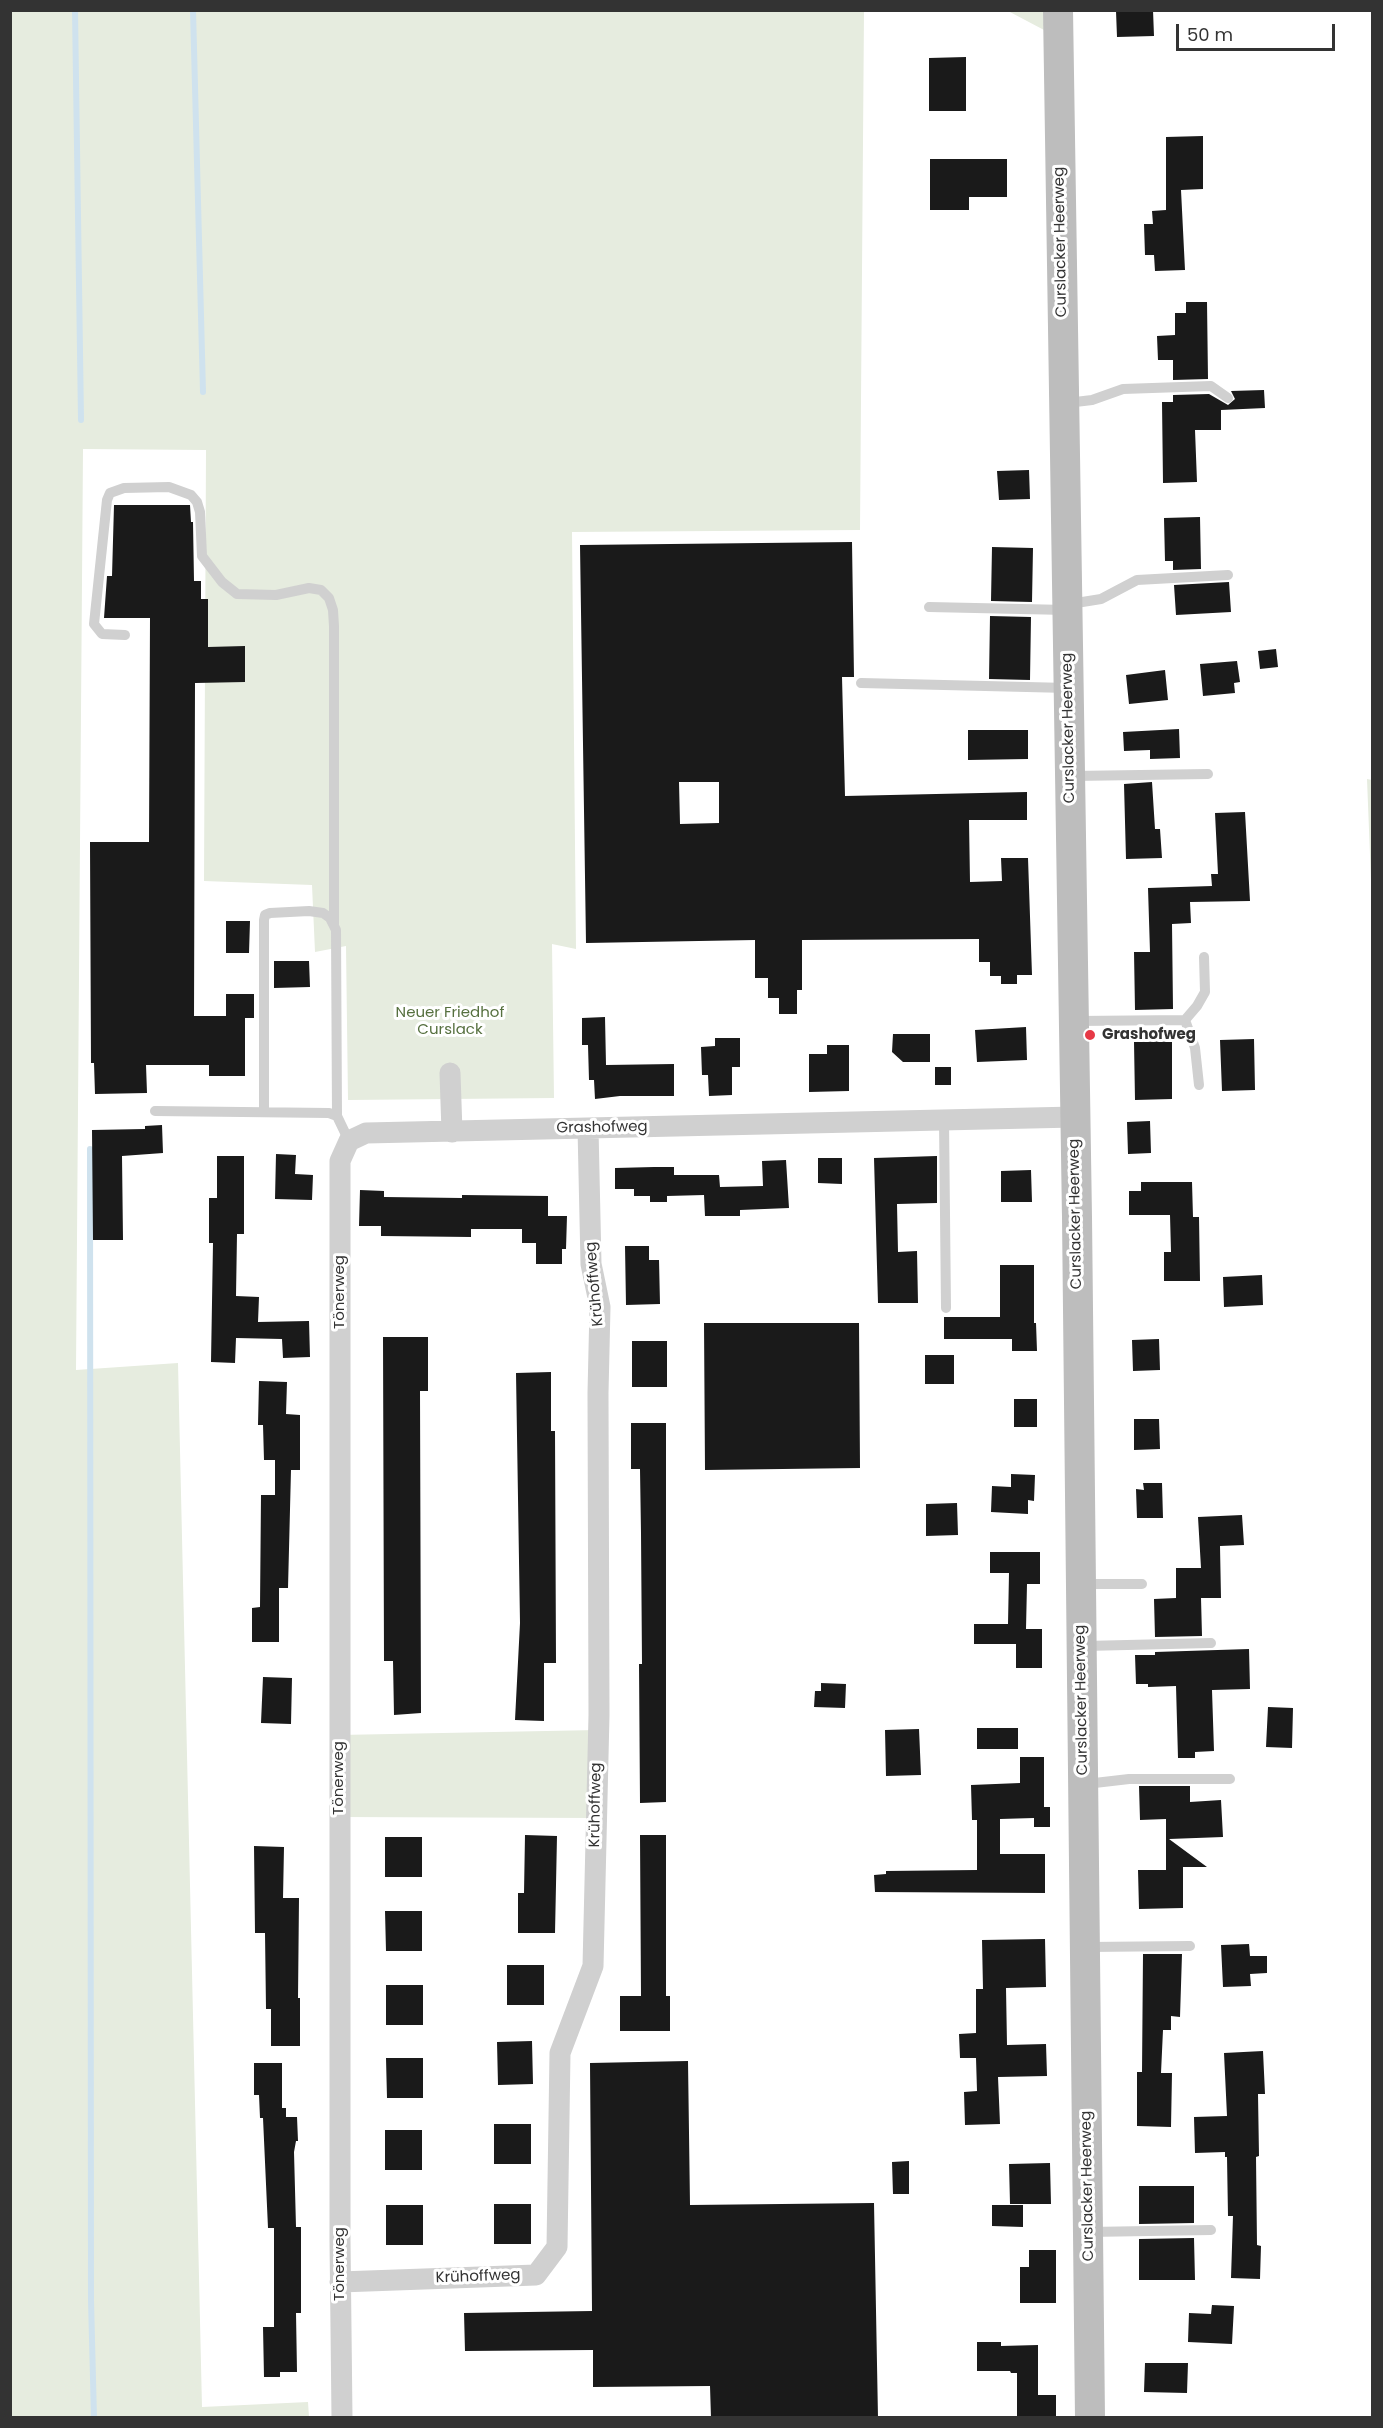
<!DOCTYPE html>
<meta charset="utf-8">
<style>
body{margin:0}
#map{position:relative;width:1383px;height:2428px;overflow:hidden;background:#fff;font-family:Poppins,sans-serif}
canvas{display:block}
.frame{position:absolute;inset:0;border:12px solid #333;pointer-events:none}
.scale{position:absolute;left:1176px;top:24px;width:159px;height:27px;box-sizing:border-box;border:3px solid #333;border-top:0;padding-left:8px;font-size:18px;line-height:21px;white-space:nowrap;color:#333;-webkit-text-stroke:4px #fff;paint-order:stroke}
</style>
<div id="map">
<canvas width="1383" height="2428"></canvas>
<div class="frame"></div>
<div class="scale">50 m</div>
</div>
<script>
const c = document.querySelector('canvas').getContext('2d');
c.lineJoin = 'round';
function fill(path, color) { c.fillStyle = color; c.fill(path, 'evenodd'); }
const poly = rows => new Path2D(rows.map(r => 'M' + r).join(''));
function trace(path, color, width, dash) { c.strokeStyle = color; c.lineWidth = width; c.lineCap = dash ? 'butt' : 'round'; c.setLineDash(dash || []); c.stroke(path); }
function label(font, color, halo, rows, align = 'center') {
  c.font = font + ' Poppins,sans-serif'; c.lineWidth = 6; c.setLineDash([]); c.textBaseline = 'middle'; c.strokeStyle = halo; c.fillStyle = color; for (const [text, x, y, turn = 0] of rows) {
    c.save(); c.translate(x, y); c.rotate((+turn || 0) * Math.PI / 180); c.textAlign = isNaN(turn) ? turn : align; if (halo) c.strokeText(text, 0, 0); c.fillText(text, 0, 0); c.restore();
  }
}
fill(poly([
 [11,11,864,11,860,530,572,532,576,949,552,944,554,1098,348,1100,346,946,315,952,312,885,204,881,206,450,83,449,76,1370,178,1363,202,2407,308,2402,309,2417,11,2418],
 [1008,11,1043,11,1044,30],
 [1367,779,1372,780,1372,906],
 [598,1730,596,1818,339,1817,339,1735]
]), '#e6ecdf');
trace(poly([
 [75,10,81,420],
 [193,10,203,392],
 [90,1149,91,2300,94,2418]
]), '#cfe2ee', 6);
fill(poly([
 [1153,10,1154,36,1117,37,1116,11],
 [966,57,966,111,929,111,929,58],
 [1203,136,1203,189,1181,190,1185,270,1155,271,1154,255,1145,255,1144,224,1153,224,1152,211,1166,210,1166,137],
 [930,159,1007,159,1007,197,969,197,969,210,930,210],
 [1186,302,1207,302,1208,379,1173,380,1173,360,1158,360,1157,336,1175,335,1175,313,1186,313],
 [1264,390,1265,408,1221,410,1221,430,1195,430,1197,482,1163,483,1162,402,1173,402,1173,395,1209,394,1228,405,1235,399,1231,391],
 [1029,470,1030,499,999,500,997,471],
 [114,505,190,505,191,522,193,522,194,581,201,581,201,599,208,599,208,647,245,646,245,682,195,683,194,1016,226,1016,226,994,254,994,254,1018,245,1018,245,1076,209,1076,209,1065,146,1065,147,1093,95,1094,94,1063,91,1063,90,842,149,842,150,618,104,618,107,576,112,576],
 [1200,517,1201,569,1173,570,1173,561,1165,561,1164,518],
 [852,542,854,677,842,677,845,796,1027,792,1027,820,969,820,970,882,1002,881,1001,858,1028,858,1032,975,1017,975,1017,984,1001,984,1001,976,990,976,990,962,979,962,979,939,802,940,802,990,797,990,797,1014,779,1014,779,998,768,998,768,978,755,978,755,940,586,943,580,545],
 [679,782,719,782,719,823,680,824],
 [992,547,1033,548,1032,602,991,601],
 [1229,582,1231,612,1176,615,1174,585],
 [990,616,1031,617,1030,680,989,679],
 [1276,649,1278,667,1260,669,1258,651],
 [1237,661,1240,682,1234,683,1235,693,1203,696,1200,664],
 [1165,670,1168,700,1129,704,1126,675],
 [1179,729,1180,758,1150,759,1150,750,1124,751,1123,732],
 [968,730,1028,730,1028,759,968,760],
 [1152,782,1155,829,1160,829,1162,858,1126,859,1124,784],
 [1245,812,1250,901,1190,902,1191,923,1172,924,1173,1009,1135,1010,1134,952,1150,952,1148,888,1212,886,1211,874,1218,874,1215,813],
 [226,921,250,921,249,953,226,953],
 [274,961,309,961,310,987,274,988],
 [605,1017,606,1065,674,1064,674,1096,620,1096,595,1099,594,1080,589,1080,588,1045,582,1045,582,1018],
 [1026,1027,1027,1060,977,1062,975,1030],
 [893,1034,930,1034,930,1062,903,1062,892,1052],
 [715,1038,740,1038,740,1067,732,1067,732,1095,709,1096,708,1075,702,1075,701,1047,715,1046],
 [1254,1039,1255,1090,1222,1091,1220,1040],
 [1172,1041,1172,1099,1135,1100,1134,1042],
 [827,1045,849,1045,849,1091,809,1092,809,1054,827,1054],
 [935,1067,951,1067,951,1085,935,1085],
 [1150,1121,1151,1153,1128,1154,1127,1122],
 [162,1125,163,1153,122,1156,123,1240,93,1240,92,1130,145,1129,145,1126],
 [276,1154,296,1155,295,1174,313,1175,312,1200,275,1199],
 [217,1156,244,1156,244,1234,237,1234,236,1296,259,1297,258,1322,309,1321,310,1357,283,1358,282,1339,236,1338,235,1363,211,1362,213,1243,209,1243,209,1198,217,1198],
 [937,1156,937,1203,897,1204,898,1252,917,1251,918,1303,878,1303,874,1158],
 [818,1158,842,1158,842,1184,818,1183],
 [786,1160,789,1208,740,1210,740,1216,705,1216,704,1195,667,1196,667,1202,650,1202,650,1196,634,1196,634,1189,615,1189,615,1168,654,1167,674,1167,674,1175,719,1175,720,1187,763,1186,762,1161],
 [1031,1170,1032,1202,1001,1202,1001,1171],
 [1141,1182,1192,1182,1193,1217,1199,1217,1200,1281,1164,1281,1164,1252,1171,1252,1170,1215,1129,1215,1129,1191,1141,1191],
 [360,1190,384,1191,384,1197,462,1198,462,1195,548,1196,548,1216,567,1216,566,1249,562,1249,562,1264,536,1264,536,1243,522,1243,522,1229,471,1229,471,1237,381,1236,381,1226,359,1226],
 [625,1246,649,1246,649,1260,659,1260,660,1304,626,1305],
 [1000,1265,1034,1265,1034,1323,1036,1323,1037,1351,1012,1351,1012,1339,944,1339,944,1317,1000,1317],
 [1262,1275,1263,1305,1224,1307,1223,1277],
 [704,1323,859,1323,860,1468,705,1470],
 [383,1337,428,1337,428,1391,420,1391,421,1713,394,1715,393,1661,384,1661],
 [1159,1339,1160,1370,1133,1371,1132,1340],
 [632,1341,667,1341,667,1387,632,1387],
 [925,1355,954,1355,954,1384,925,1384],
 [551,1372,551,1431,555,1431,556,1663,544,1663,544,1721,515,1720,520,1623,516,1373],
 [259,1381,287,1382,286,1414,300,1415,300,1470,291,1470,288,1588,279,1588,279,1642,252,1642,252,1608,260,1607,261,1495,275,1495,275,1460,264,1460,263,1425,258,1425],
 [1014,1399,1037,1399,1037,1427,1014,1427],
 [1134,1419,1159,1419,1160,1449,1134,1450],
 [631,1423,666,1423,666,1802,640,1803,639,1664,642,1664,641,1533,640,1469,631,1469],
 [1011,1474,1035,1475,1034,1501,1028,1500,1028,1514,991,1512,992,1486,1011,1487],
 [1143,1483,1162,1483,1163,1518,1137,1518,1136,1489,1144,1490],
 [957,1503,958,1535,926,1536,926,1504],
 [1242,1515,1244,1545,1220,1546,1221,1598,1201,1598,1202,1636,1155,1637,1154,1599,1176,1598,1176,1568,1201,1568,1198,1517],
 [990,1552,1040,1552,1040,1584,1027,1584,1026,1629,1042,1629,1042,1668,1016,1668,1016,1644,974,1644,974,1624,1008,1624,1009,1573,990,1573],
 [1249,1649,1250,1689,1212,1690,1214,1751,1195,1752,1195,1758,1178,1758,1176,1686,1148,1687,1148,1684,1136,1684,1135,1655,1155,1655,1155,1652],
 [263,1677,292,1678,291,1724,261,1723],
 [821,1683,846,1684,845,1708,814,1707,815,1691,821,1691],
 [1268,1707,1293,1708,1292,1748,1266,1747],
 [977,1728,1018,1728,1018,1749,977,1749],
 [919,1729,921,1775,886,1776,885,1730],
 [1020,1757,1044,1757,1044,1807,1050,1807,1050,1827,1034,1827,1034,1818,1000,1819,1000,1854,1045,1854,1045,1893,875,1892,874,1875,886,1874,886,1871,977,1870,977,1820,972,1820,971,1785,1020,1783],
 [1139,1786,1190,1786,1190,1802,1221,1800,1223,1837,1169,1839,1207,1867,1183,1867,1183,1908,1139,1909,1138,1870,1166,1870,1166,1819,1140,1820],
 [525,1835,557,1836,555,1933,518,1933,518,1893,524,1893],
 [640,1835,666,1835,666,1996,670,1996,670,2031,620,2031,620,1996,641,1996],
 [385,1837,422,1837,422,1877,385,1877],
 [254,1846,284,1847,283,1898,299,1898,298,1998,300,1998,300,2046,271,2046,271,2009,266,2009,265,1933,255,1933],
 [385,1911,422,1911,422,1951,386,1951],
 [1045,1939,1046,1987,1006,1988,1007,2045,1046,2044,1047,2076,998,2077,1000,2124,965,2125,964,2092,977,2091,976,2058,960,2058,959,2034,976,2033,976,1989,983,1989,982,1940],
 [1249,1944,1250,1956,1267,1956,1267,1973,1250,1974,1251,1986,1223,1987,1221,1945],
 [1143,1954,1182,1954,1180,2017,1171,2016,1171,2030,1163,2030,1161,2073,1172,2073,1171,2127,1137,2126,1137,2072,1142,2072],
 [507,1965,544,1965,544,2005,507,2005],
 [386,1985,423,1985,423,2025,386,2025],
 [532,2041,533,2084,498,2085,497,2042],
 [1263,2051,1265,2094,1258,2094,1259,2156,1256,2157,1257,2245,1261,2246,1260,2279,1231,2278,1233,2216,1228,2216,1227,2157,1225,2157,1225,2152,1195,2153,1194,2117,1227,2116,1224,2053],
 [386,2058,423,2058,423,2098,387,2098],
 [688,2061,690,2205,874,2203,878,2418,711,2418,710,2386,593,2387,593,2350,465,2351,464,2313,592,2311,590,2063],
 [254,2063,282,2063,282,2108,286,2108,286,2117,297,2117,298,2141,296,2141,294,2152,296,2227,301,2227,301,2313,296,2313,297,2372,280,2372,280,2377,264,2377,263,2327,274,2327,274,2228,268,2228,263,2118,260,2118,259,2095,254,2095],
 [494,2124,531,2124,531,2164,494,2164],
 [385,2130,422,2130,422,2170,385,2170],
 [909,2161,909,2194,893,2194,892,2162],
 [1050,2163,1051,2204,1010,2204,1009,2164],
 [1139,2186,1194,2186,1194,2223,1139,2224],
 [494,2204,531,2204,531,2244,494,2244],
 [386,2205,423,2205,423,2245,386,2245],
 [992,2205,1023,2205,1023,2227,992,2226],
 [1194,2238,1195,2280,1139,2280,1139,2239],
 [1029,2250,1056,2250,1056,2303,1020,2303,1020,2267,1029,2267],
 [1212,2305,1234,2306,1232,2344,1188,2342,1189,2313,1211,2314],
 [977,2342,1001,2342,1001,2346,1038,2345,1038,2395,1056,2395,1056,2418,1017,2418,1017,2373,1011,2373,1010,2371,977,2371],
 [1145,2363,1188,2363,1187,2393,1144,2392]
]), '#1a1a1a');
trace(poly([
 [1067,403,1092,400,1123,389,1211,386,1228,398],
 [1070,604,1101,599,1137,580,1228,575],
 [929,607,1067,610],
 [125,635,102,634,94,624,107,500,110,493,124,488,169,487,191,495,197,502,200,512,202,556,222,582,237,594,276,595,309,588,321,590,329,598,333,610,334,626,334,924],
 [861,683,1068,688],
 [1073,776,1208,774],
 [1185,1020,1195,1048,1199,1085],
 [1077,1021,1185,1020,1197,1006,1205,992,1204,957],
 [155,1111,329,1113,337,1116,349,1141],
 [264,1111,264,920,265,915,270,913,309,911,323,913,330,918,336,930,337,1116],
 [944,1120,946,1308],
 [1084,1584,1142,1584],
 [1085,1646,1211,1643],
 [1086,1784,1129,1779,1230,1779],
 [1088,1947,1190,1946],
 [1088,2232,1211,2230]
]), '#d0d0d0', 10);
trace(poly([
 [450,1073,452,1132],
 [340,2282,536,2275,557,2247,560,2053,593,1966,599,1715,598,1393,600,1307,591,1264,588,1128],
 [342,2418,340,2240,340,1161,349,1141,366,1133,1075,1117]
]), '#d0d0d0', 21);
trace(poly([
 [1058,10,1077,1217,1090,2418]
]), '#bdbdbd', 30);
for (const [x, y, r, color] of [
 [1090,1035,6,"#e63946"]
]) { const dot = new Path2D(); dot.arc(x, y, r, 0, 2 * Math.PI); c.fillStyle = color; c.fill(dot); trace(dot, '#fff', 2); }
label('15px', '#333', '#fff', [
 ["Curslacker Heerweg",1061,242,-91],
 ["Curslacker Heerweg",1069,728,-91],
 ["Grashofweg",602,1128,-1],
 ["Curslacker Heerweg",1076,1214,-91],
 ["Krühoffweg",595,1284,-95],
 ["Tönerweg",340,1292,-90],
 ["Curslacker Heerweg",1082,1700,-91],
 ["Tönerweg",339,1778,-90],
 ["Krühoffweg",596,1805,-89],
 ["Curslacker Heerweg",1088,2186,-91],
 ["Tönerweg",340,2264,-90],
 ["Krühoffweg",478,2277,-2]
]);
label('15px', '#56703f', '#fff', [
 ["Neuer Friedhof",450,1013],
 ["Curslack",450,1030]
]);
label('bold 15px', '#333', '#fff', [
 ["Grashofweg",1102,1035]
], 'left');
</script>
